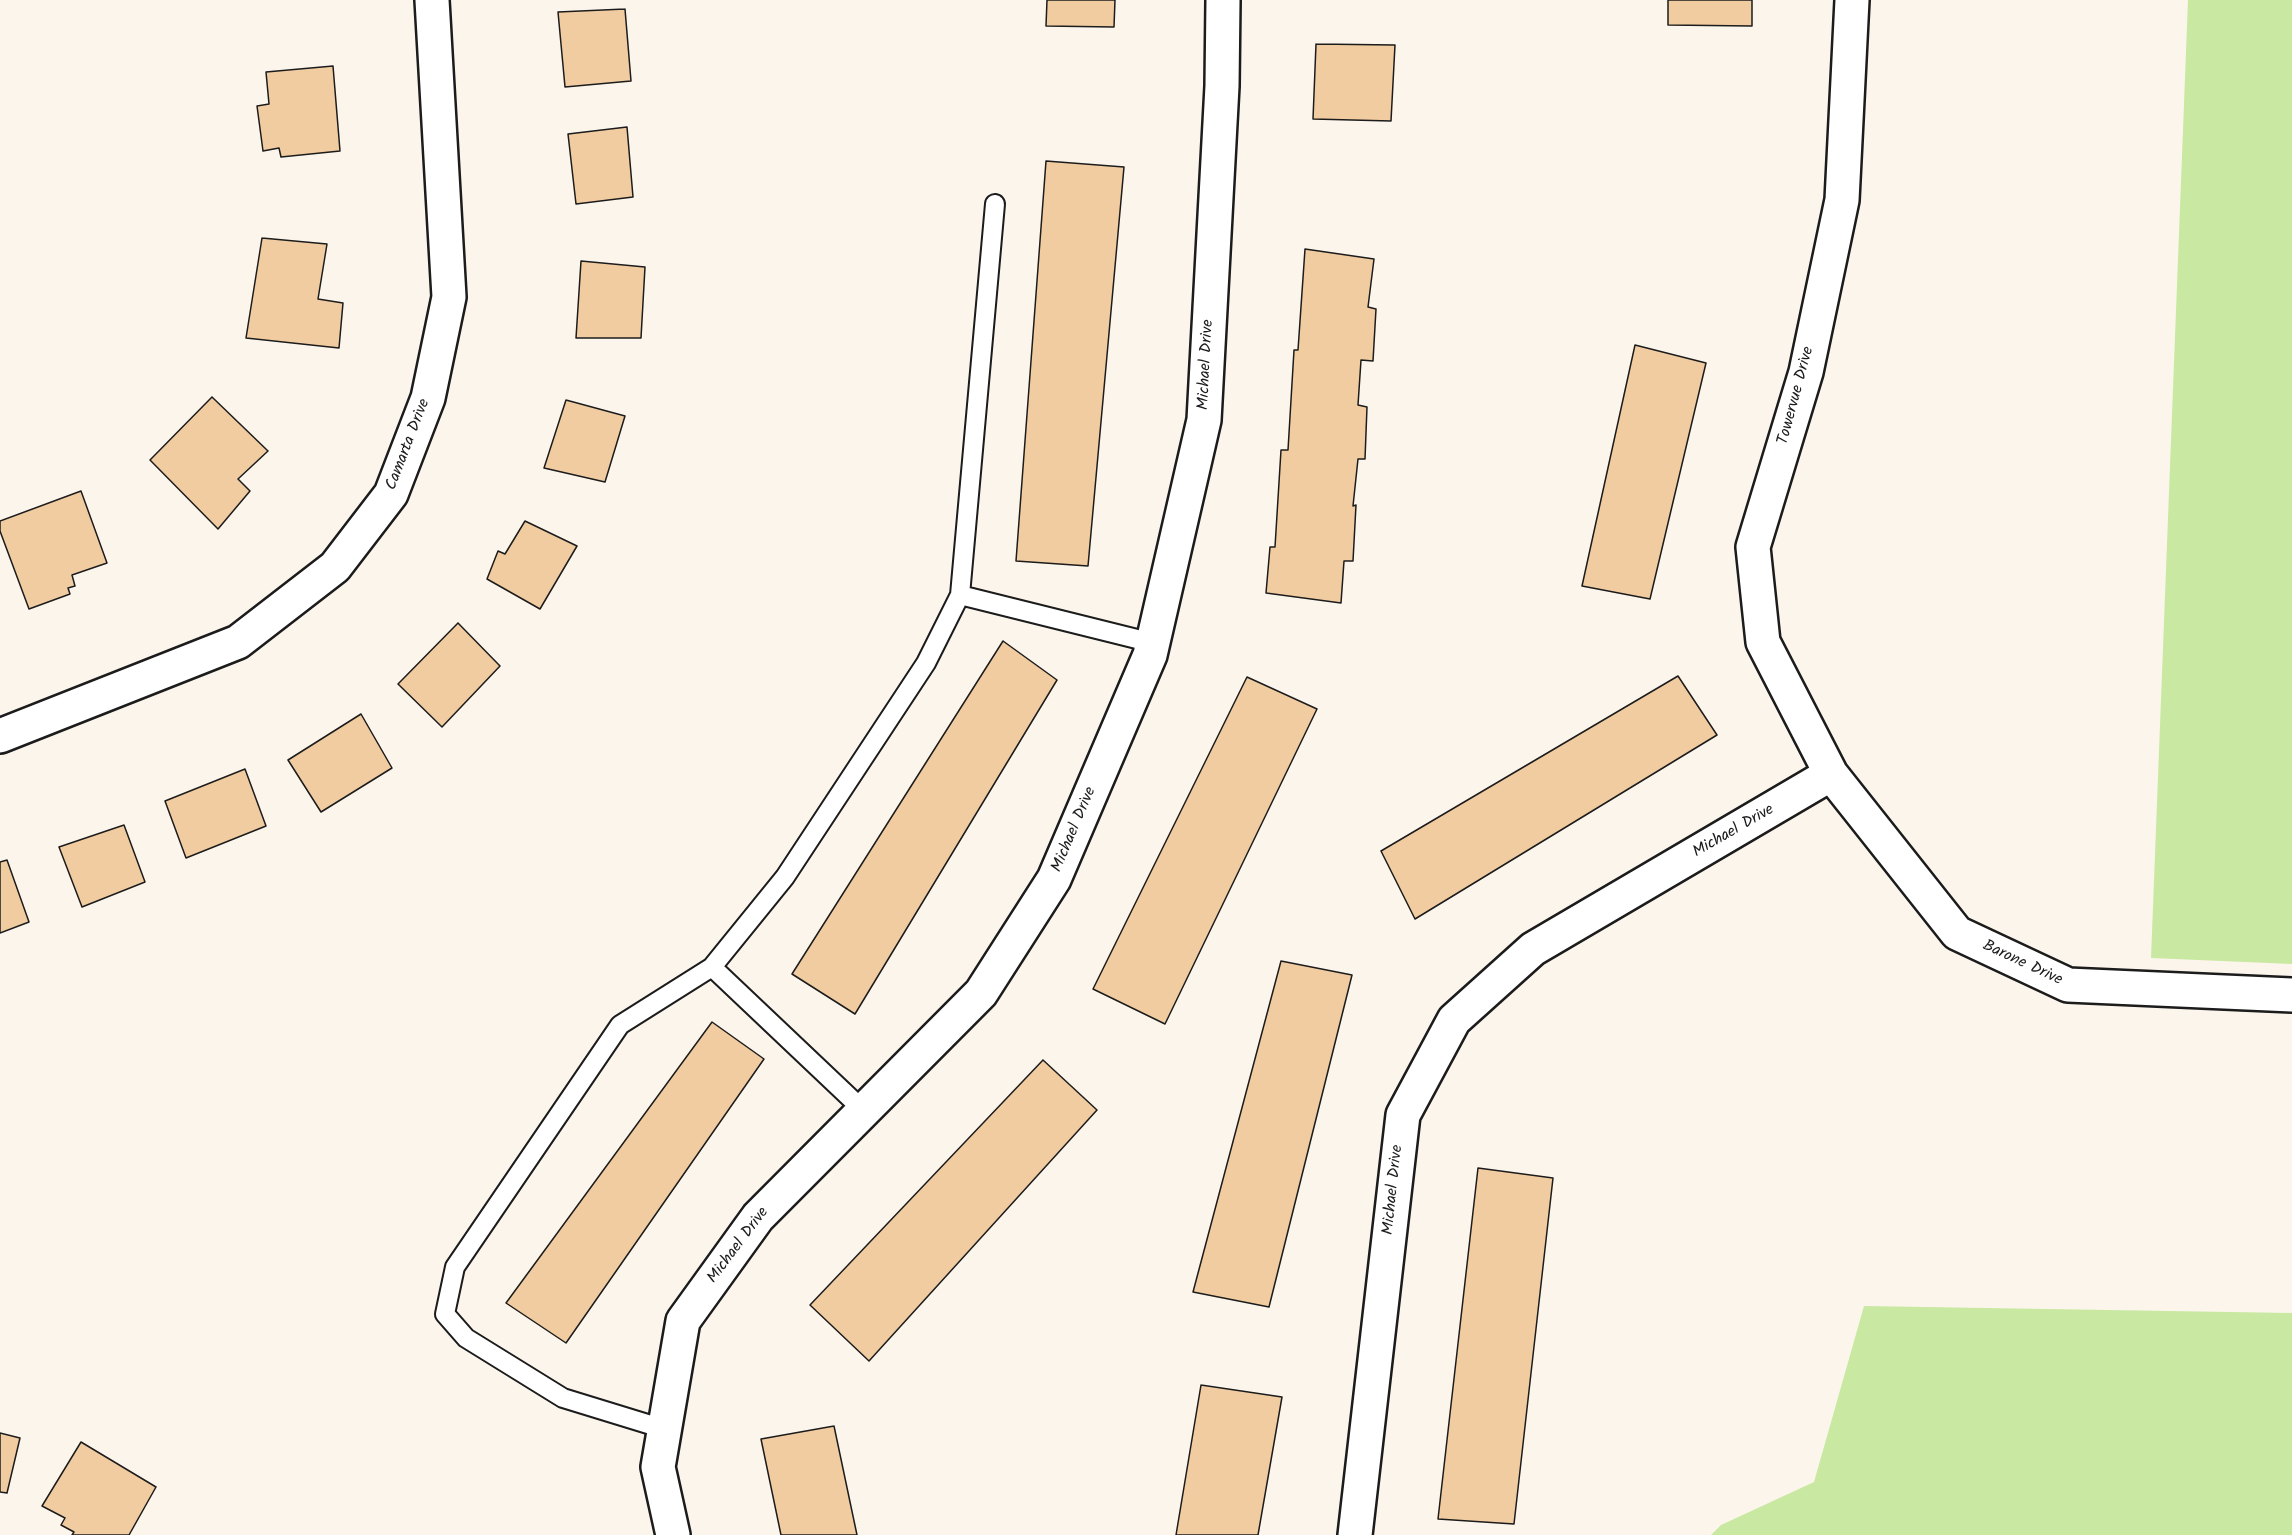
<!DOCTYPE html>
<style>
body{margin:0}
canvas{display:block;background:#fcf5ec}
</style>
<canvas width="2292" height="1535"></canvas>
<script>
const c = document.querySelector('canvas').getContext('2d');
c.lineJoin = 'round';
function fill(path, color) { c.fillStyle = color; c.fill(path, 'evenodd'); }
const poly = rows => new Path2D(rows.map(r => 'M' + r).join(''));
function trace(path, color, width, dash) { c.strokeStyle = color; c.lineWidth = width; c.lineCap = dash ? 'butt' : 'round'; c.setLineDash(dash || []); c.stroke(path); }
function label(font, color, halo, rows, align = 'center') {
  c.font = font + ' Kalam,sans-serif'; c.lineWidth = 4.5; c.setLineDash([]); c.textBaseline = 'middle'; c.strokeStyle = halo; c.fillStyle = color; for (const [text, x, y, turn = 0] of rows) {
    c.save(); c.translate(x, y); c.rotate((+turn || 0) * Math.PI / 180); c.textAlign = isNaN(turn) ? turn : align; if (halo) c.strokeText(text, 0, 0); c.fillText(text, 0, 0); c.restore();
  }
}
fill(poly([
 [2188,0,2292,0,2292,964,2151,958],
 [1864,1306,2292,1313,2292,1535,1711,1535,1721,1525,1814,1482]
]), '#c9e9a2');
const building = poly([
 [1047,0,1115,0,1114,27,1046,26,1047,0],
 [1668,0,1752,0,1752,26,1668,25,1668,0],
 [625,9,631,81,565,87,558,12,625,9],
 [1316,44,1395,45,1391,121,1313,119,1316,44],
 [333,66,340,151,281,157,279,148,263,151,257,106,269,104,266,72,333,66],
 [627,127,633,197,576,204,568,134,627,127],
 [1046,161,1124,167,1088,566,1016,561,1046,161],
 [262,238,327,244,318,299,343,303,339,348,246,338,262,238],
 [1305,249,1374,259,1368,307,1376,309,1373,361,1361,360,1358,405,1367,407,1365,459,1358,459,1353,506,1356,505,1353,561,1344,561,1341,603,1266,593,1270,547,1275,547,1281,450,1288,450,1294,350,1298,350,1305,249],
 [581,261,645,267,641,338,576,338,581,261],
 [1635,345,1706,363,1650,599,1582,586,1635,345],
 [212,397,268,451,238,479,250,491,218,529,150,460,212,397],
 [566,400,625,416,605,482,544,468,566,400],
 [81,491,107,563,72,575,75,586,68,588,70,594,29,609,0,531,0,521,81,491],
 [525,521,577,546,540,609,487,579,498,551,505,554,525,521],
 [458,623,500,666,442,727,398,684,458,623],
 [1003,641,1057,680,855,1014,792,974,1003,641],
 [1678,676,1717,735,1415,919,1381,851,1678,676],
 [1247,677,1317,709,1165,1024,1093,989,1247,677],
 [361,714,392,768,321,812,288,760,361,714],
 [245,769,266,826,186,858,165,801,245,769],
 [124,825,145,882,82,907,59,847,124,825],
 [7,860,29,922,0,933,0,862,7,860],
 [1281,961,1352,975,1269,1307,1193,1292,1281,961],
 [712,1022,764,1059,566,1343,506,1303,712,1022],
 [1043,1060,1097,1110,869,1361,810,1305,1043,1060],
 [1478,1168,1553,1178,1514,1524,1438,1519,1478,1168],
 [1201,1385,1282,1397,1258,1535,1176,1535,1201,1385],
 [834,1426,857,1535,781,1535,761,1439,834,1426],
 [0,1433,20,1438,7,1493,0,1492,0,1433],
 [81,1442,156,1487,129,1535,72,1535,74,1532,61,1525,65,1518,42,1506,81,1442]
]);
fill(building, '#f1cca1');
trace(building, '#1c1c1c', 1.5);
const lane = poly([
 [995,204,960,595,1153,643],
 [712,967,864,1111],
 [664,1429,563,1398,466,1338,445,1314,455,1267,620,1025,712,967,785,877,926,663,960,595]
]);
const street = poly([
 [1852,0,1842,200,1806,372,1753,547,1763,642,1831,774,1957,933,2068,985,2292,995],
 [0,736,238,642,335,567,391,494,428,398,449,297,432,0],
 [673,1535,658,1467,683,1321,758,1217,981,993,1054,879,1150,655,1204,420,1222,86,1223,0],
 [1355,1535,1403,1115,1454,1020,1533,949,1831,774]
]);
trace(lane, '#1c1c1c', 22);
trace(street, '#1c1c1c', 38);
trace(lane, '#fff', 18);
trace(street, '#fff', 33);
label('16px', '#1c1c1c', '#fff', [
 ["Michael Drive",1207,365,-87],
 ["Towervue Drive",1797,396,-75],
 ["Camarta Drive",409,445,-69],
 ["Michael Drive",1075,830,-67],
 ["Michael Drive",1734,832,-30],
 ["Barone Drive",2022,964,25],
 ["Michael Drive",1394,1190,-84],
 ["Michael Drive",739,1246,-53]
]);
</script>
